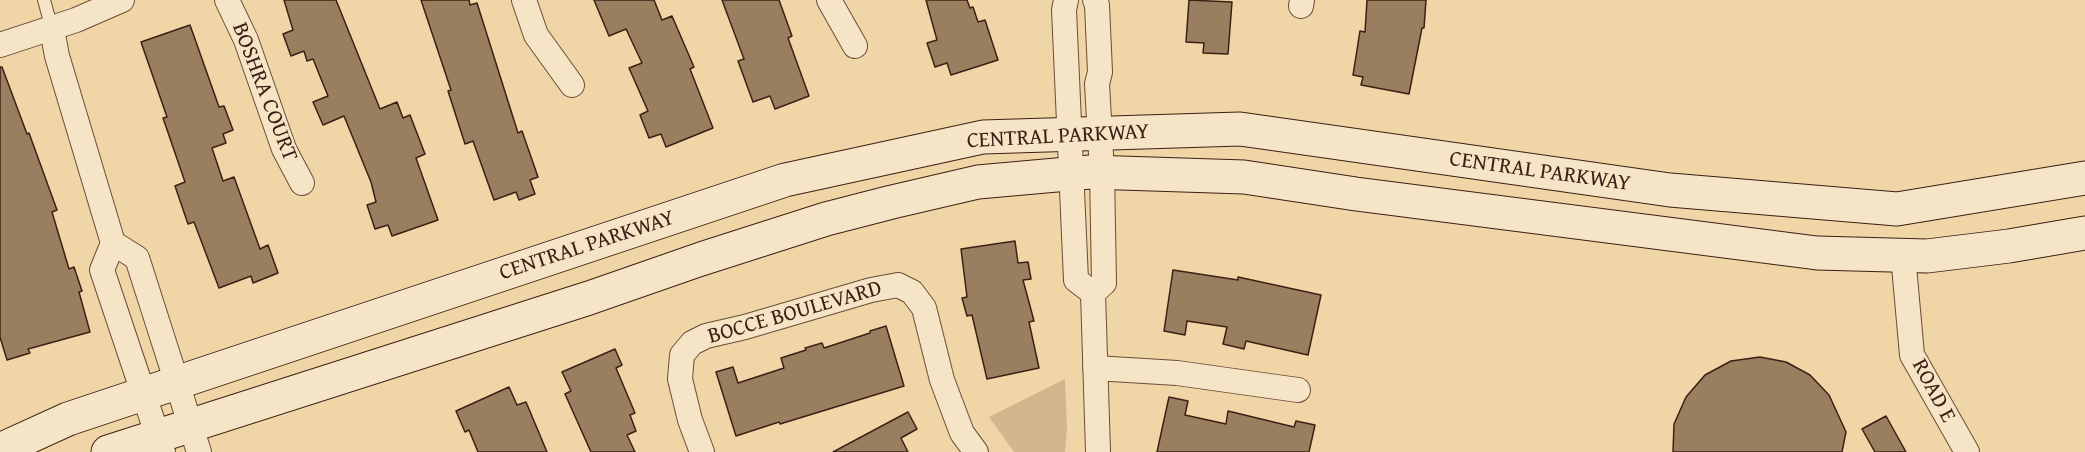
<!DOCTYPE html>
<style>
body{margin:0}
canvas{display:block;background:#f0d5a6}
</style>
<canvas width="2085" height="452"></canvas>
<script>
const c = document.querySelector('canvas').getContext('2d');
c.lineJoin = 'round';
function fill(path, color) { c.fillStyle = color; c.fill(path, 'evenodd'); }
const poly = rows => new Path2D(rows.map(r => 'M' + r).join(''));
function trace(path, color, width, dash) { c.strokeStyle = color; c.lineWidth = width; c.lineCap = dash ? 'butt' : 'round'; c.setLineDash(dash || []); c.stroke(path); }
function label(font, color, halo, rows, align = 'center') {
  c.font = font + ' "Gentium Book Plus",serif'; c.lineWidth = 4.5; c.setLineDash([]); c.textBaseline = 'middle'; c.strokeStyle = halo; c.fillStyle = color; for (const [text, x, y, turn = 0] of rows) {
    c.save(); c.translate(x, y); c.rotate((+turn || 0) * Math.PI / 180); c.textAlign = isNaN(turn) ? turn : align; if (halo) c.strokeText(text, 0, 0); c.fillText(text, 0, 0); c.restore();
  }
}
fill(poly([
 [1065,379,1067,428,1065,452,1014,452,989,417]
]), '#d2b68d');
const building = poly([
 [284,0,336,0,380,109,397,102,403,118,410,115,425,154,416,158,438,220,392,236,388,225,375,229,367,205,376,202,371,182,344,116,323,125,313,102,328,96,313,59,307,61,304,51,291,56,283,34,293,30,284,0],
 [421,0,469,0,470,5,477,3,518,133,522,131,538,177,530,180,535,194,519,200,516,192,494,200,473,141,465,144,448,91,451,90,421,0],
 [594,0,654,0,662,20,672,16,694,67,690,69,713,128,666,147,661,134,649,138,640,115,648,111,629,68,642,63,626,29,609,36,594,0],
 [722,0,779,0,792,36,788,38,809,96,775,109,770,96,753,102,738,61,744,59,722,0],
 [926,0,967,0,970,8,973,7,978,22,985,20,998,60,951,75,947,63,935,67,927,43,937,40,926,0],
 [1189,0,1232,2,1228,54,1203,53,1204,43,1186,42,1189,0],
 [1367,0,1426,0,1424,28,1422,28,1409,94,1361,85,1363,77,1353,75,1360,31,1365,32,1367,0],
 [190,25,219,107,224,106,233,130,223,134,226,143,212,148,223,181,234,177,260,249,268,245,278,273,253,283,251,276,219,288,194,222,188,224,175,186,185,182,163,118,167,117,141,42,190,25],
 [0,67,2,67,27,134,29,133,57,210,52,212,69,269,74,267,82,291,79,292,90,332,28,349,30,353,7,360,0,337,0,67],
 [1015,241,1018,263,1028,262,1031,279,1023,280,1034,321,1029,322,1039,368,987,379,972,315,967,316,962,298,967,297,961,249,1015,241],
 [1173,270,1238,280,1238,277,1321,295,1308,355,1246,341,1244,349,1223,344,1227,327,1187,321,1185,335,1164,331,1173,270],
 [886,326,904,386,780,424,779,422,736,436,716,372,733,367,738,383,784,368,781,358,806,350,805,348,822,343,824,348,870,333,870,331,886,326],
 [615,349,622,365,616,368,635,413,630,415,636,431,627,435,635,452,591,452,565,394,571,391,562,372,615,349],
 [1760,357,1786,362,1810,375,1829,395,1846,432,1842,452,1673,452,1674,424,1686,397,1705,375,1731,361,1760,357],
 [509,387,517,405,526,402,547,452,478,452,469,430,465,432,456,411,509,387],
 [1169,397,1188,401,1185,415,1226,424,1228,411,1294,427,1296,421,1315,425,1309,452,1157,452,1169,397],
 [908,412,917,429,901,438,908,452,833,452,908,412],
 [1886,416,1906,452,1875,452,1862,429,1886,416]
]);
fill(building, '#9a7e60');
trace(building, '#3d2015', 1.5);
const service = poly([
 [44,0,52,29]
]);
const minor = poly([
 [227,0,246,40,284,149,302,183],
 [524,0,536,35,572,85],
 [829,0,855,46],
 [1066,0,1064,10,1076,280,1093,293],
 [1095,0,1097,5,1100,72,1097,84,1102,172,1104,283,1093,293,1098,452],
 [1301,6,1302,0],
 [52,29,57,56,113,243,102,270,163,452],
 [0,45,76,20,122,0],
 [113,243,137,258,199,452],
 [1903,255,1912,355,1967,452],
 [1095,368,1177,373,1298,390],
 [702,452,690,420,680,379,682,355,692,343,706,336,745,327,871,290,898,285,912,292,924,308,942,380,962,433,976,452]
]);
const secondary = poly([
 [0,450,68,419,785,180,983,137,1240,129,1670,190,1897,209,2085,178],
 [108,452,589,298,701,259,826,219,892,202,978,182,1090,172,1244,177,1356,194,1817,253,1927,256,2009,246,2085,233]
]);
trace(service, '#6a4d39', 14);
trace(minor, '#6a4d39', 26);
trace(secondary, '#3d2015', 35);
trace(service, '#f5e4c5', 12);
trace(minor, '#f5e4c5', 24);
trace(secondary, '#f5e4c5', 33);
label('22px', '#3d2015', '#f5e4c5', [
 ["BOSHRA COURT",264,92,69],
 ["CENTRAL PARKWAY",1058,137,-3],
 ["CENTRAL PARKWAY",1540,172,8],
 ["CENTRAL PARKWAY",587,246,-18],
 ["BOCCE BOULEVARD",795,313,-16],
 ["ROAD E",1933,391,62]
]);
</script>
